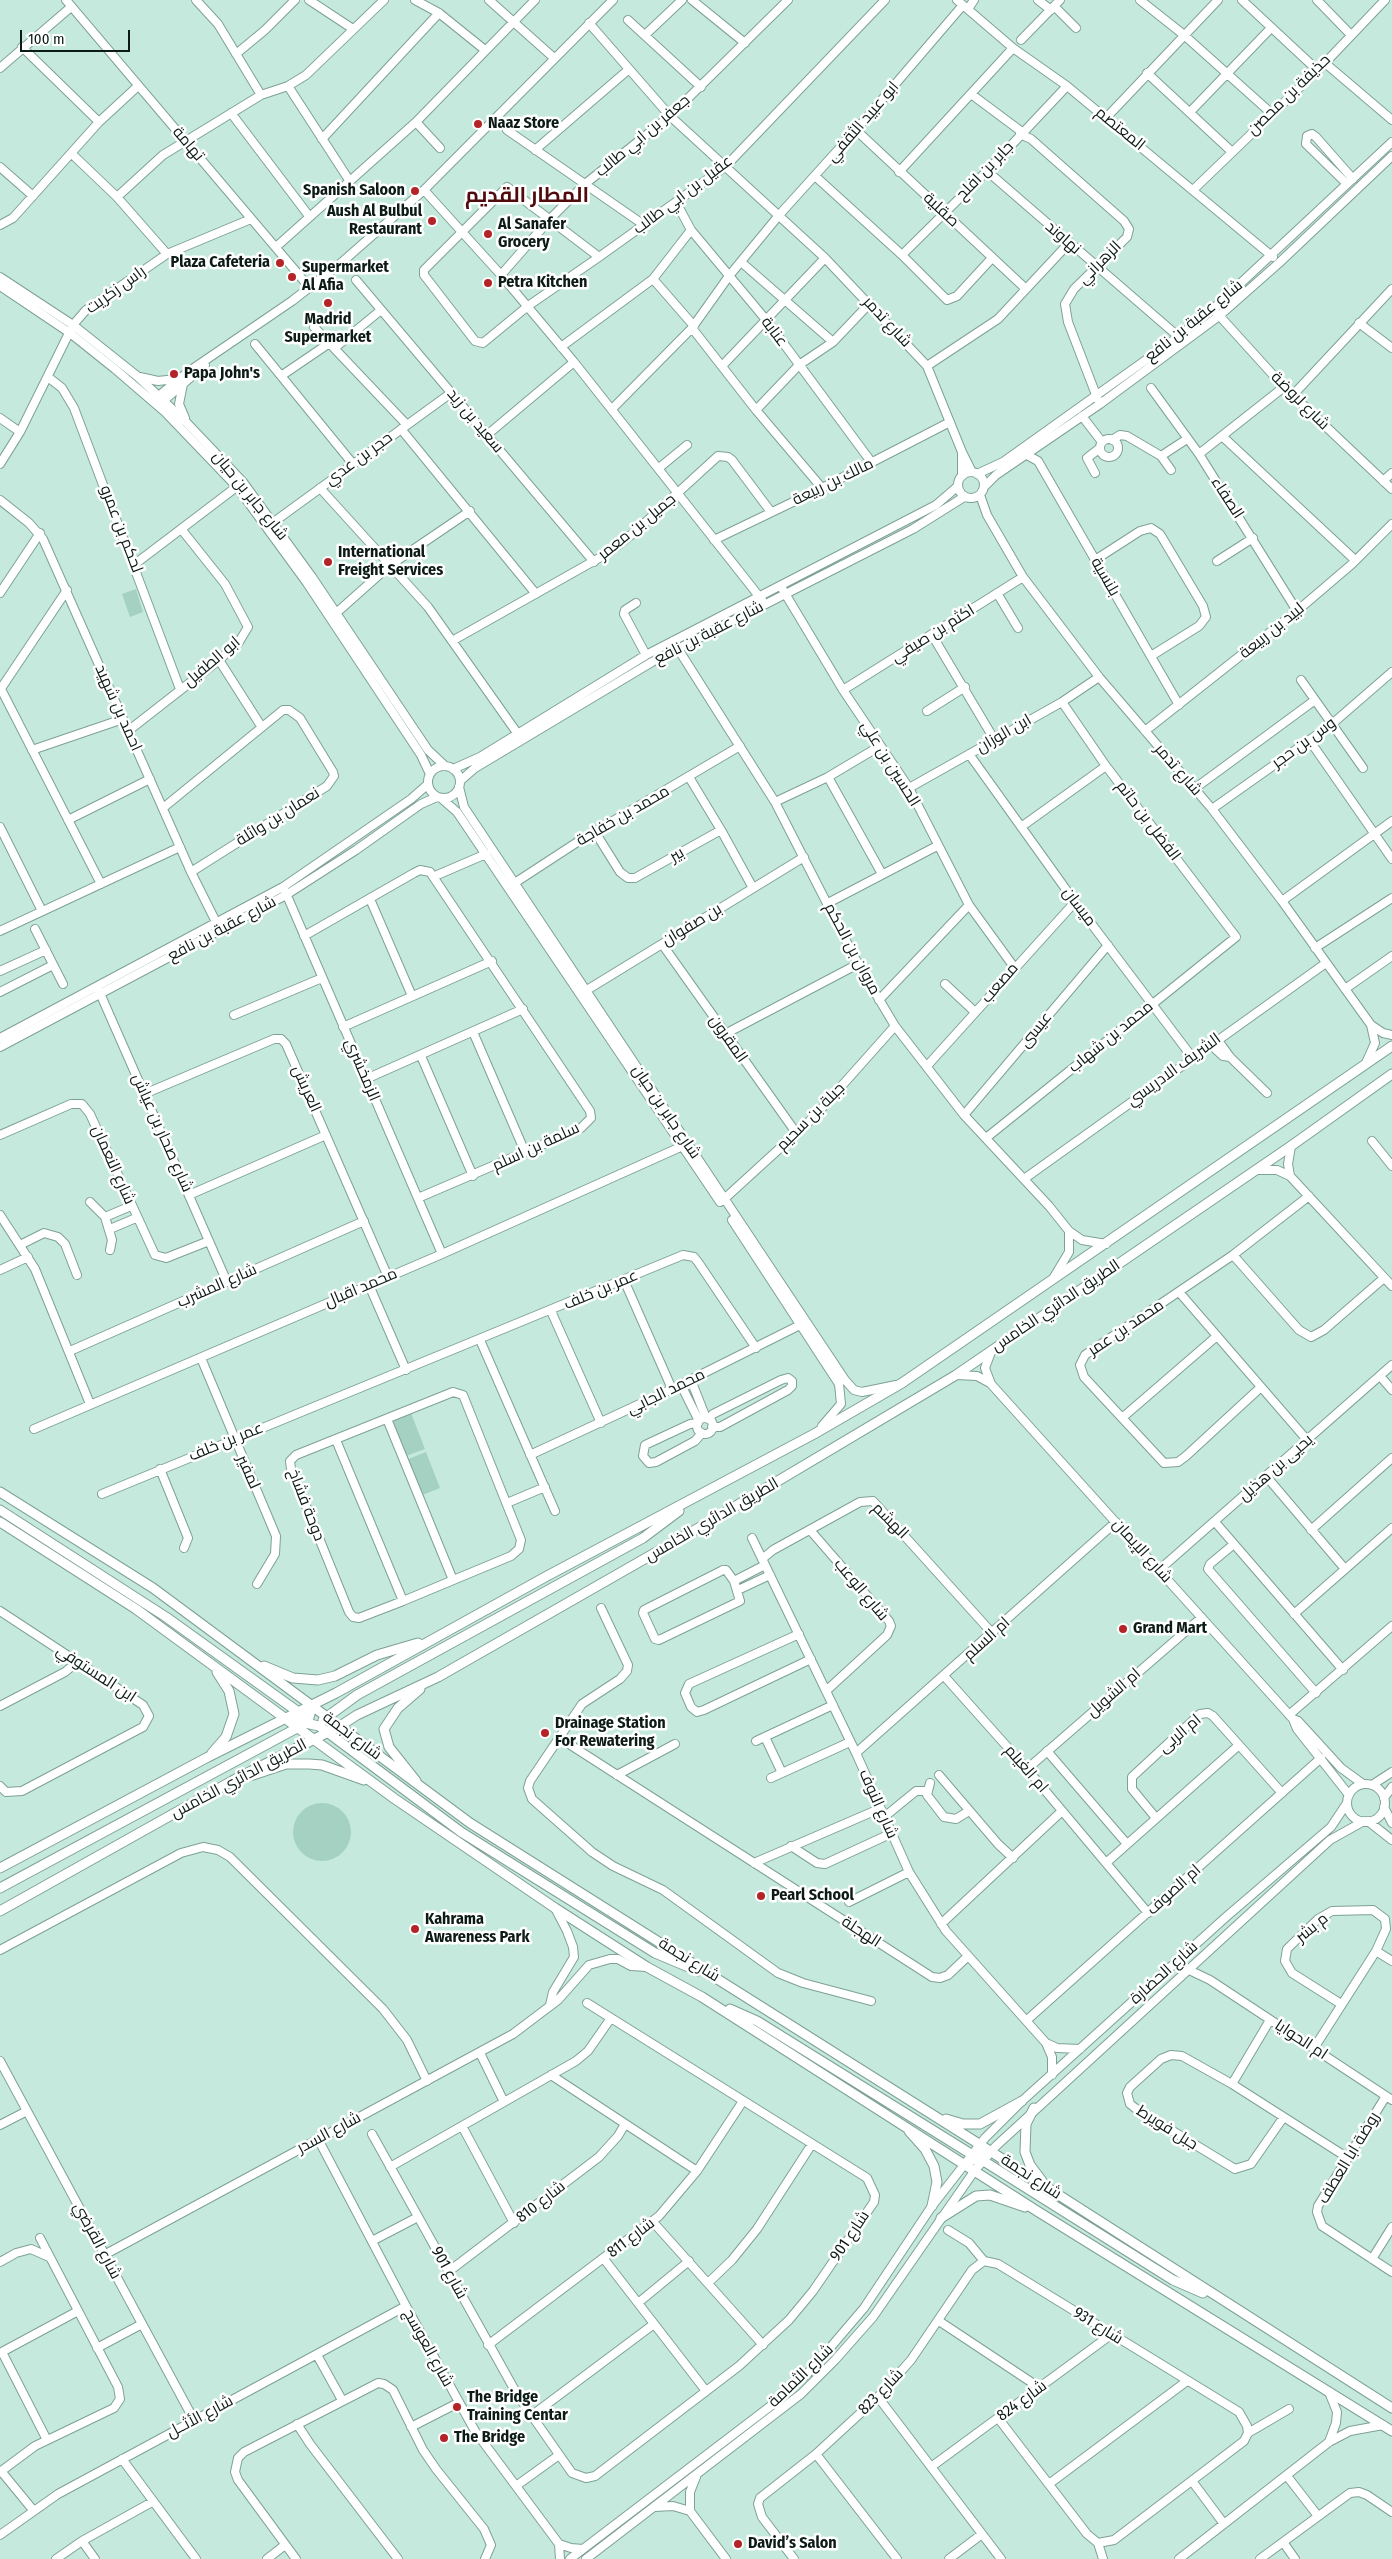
<!DOCTYPE html>
<meta charset="utf-8">
<style>
body{margin:0}
#map{position:relative;width:1392px;height:2559px;overflow:hidden;background:#c5eadd;font-family:"Fira Sans Condensed",sans-serif}
canvas{display:block}
.scale{position:absolute;left:20px;top:30px;width:110px;height:22px;box-sizing:border-box;border:2px solid #0d1b16;border-top:0;padding-left:6px;font-size:15px;line-height:18px;white-space:nowrap;color:#0d1b16;-webkit-text-stroke:4px #fff;paint-order:stroke}
</style>
<div id="map">
<canvas width="1392" height="2559"></canvas>
<div class="scale">100 m</div>
</div>
<script>
const c = document.querySelector('canvas').getContext('2d');
c.lineJoin = 'round';
function fill(path, color) { c.fillStyle = color; c.fill(path, 'evenodd'); }
const poly = rows => new Path2D(rows.map(r => 'M' + r).join(''));
function trace(path, color, width, dash) { c.strokeStyle = color; c.lineWidth = width; c.lineCap = dash ? 'butt' : 'round'; c.setLineDash(dash || []); c.stroke(path); }
function label(font, color, halo, rows, align = 'center') {
  c.font = font + ' "Fira Sans Condensed",Cairo,sans-serif'; c.lineWidth = 5; c.setLineDash([]); c.textBaseline = 'middle'; c.strokeStyle = halo; c.fillStyle = color; for (const [text, x, y, turn = 0] of rows) {
    c.save(); c.translate(x, y); c.rotate((+turn || 0) * Math.PI / 180); c.textAlign = isNaN(turn) ? turn : align; if (halo) c.strokeText(text, 0, 0); c.fillText(text, 0, 0); c.restore();
  }
}
fill(poly([
 [136,589,143,612,130,617,122,594],
 [411,1413,425,1449,406,1456,392,1421],
 [426,1452,440,1488,420,1496,406,1460],
 '293 1832a29 29 0 1 1 58 0a29 29 0 1 1-58 0Z'
]), '#a4d1c1');
const minor = poly([
 [66,0,310,288],
 [196,0,218,24,261,95],
 [309,0,353,29],
 [415,0,439,13,485,50],
 [489,0,554,58],
 [692,0,745,43],
 [957,0,1013,48,1067,86,1273,257],
 [1038,0,1051,10],
 [1140,0,1184,35,1271,113],
 [1242,0,1316,69],
 [1317,0,1351,35],
 [1054,6,1076,28],
 [968,9,974,0],
 [628,20,701,87],
 [589,23,670,116,825,258,927,366,962,452,972,472],
 [645,35,682,0],
 [1021,40,1060,0],
 [22,47,99,122],
 [236,54,265,30,295,0],
 [1325,63,1392,120],
 [0,68,71,7],
 [1147,73,1231,151],
 [288,86,349,180],
 [971,94,1022,132],
 [1190,112,1271,28],
 [231,113,309,216],
 [1106,118,1218,0],
 [416,122,440,148],
 [507,130,644,225],
 [856,130,1026,289],
 [1020,134,1031,139,1124,221,1129,229,1127,237,1074,289,1065,304,1068,322,1098,400],
 [322,139,439,13],
 [535,150,628,70],
 [72,154,117,197,167,254],
 [0,167,33,196],
 [987,171,1180,338],
 [899,172,1013,48],
 [815,176,902,255,947,300,957,296,992,258],
 [1347,184,1306,144,1307,136,1312,134,1316,137,1353,179],
 [424,190,501,275,574,362,762,600],
 [1193,190,1325,63,1385,0],
 [117,197,163,155,261,95,288,86,306,75,384,0],
 [676,202,691,230,767,321,872,463],
 [0,225,13,218,99,122,138,86],
 [276,247,416,122,535,0],
 [902,255,987,171,1067,86],
 [599,257,507,187,424,270,424,275,475,341,483,343,528,306,599,257,726,166,885,0],
 [741,262,833,342],
 [501,275,550,219,585,184,670,116,788,0],
 [0,277,73,325,137,376,186,422,243,482,312,577,428,750,445,766],
 [653,279,694,326],
 [356,280,594,562],
 [0,286,70,333,115,369,165,412,237,487,307,583,421,755,430,774],
 [1216,312,1284,387,1392,489],
 [1359,323,1392,348],
 [314,327,407,425],
 [692,328,756,410,822,488],
 [255,344,353,464],
 [336,347,381,310],
 [561,347,653,279,691,230],
 [722,366,825,258],
 [927,366,998,319,1069,243],
 [281,376,331,342],
 [48,377,62,388,74,408,180,689],
 [140,377,158,381,176,379],
 [183,384,179,404,185,418],
 [1151,388,1199,454,1297,611],
 [1293,395,1392,289],
 [156,398,188,372,292,301,341,263,424,190,613,0],
 [161,403,205,365],
 [612,409,692,328,729,276,780,214,856,130,963,5],
 [756,410,799,365,833,342,870,303],
 [1082,416,1102,442],
 [0,418,20,432],
 [401,429,536,594],
 [487,435,574,362],
 [1222,436,1355,560],
 '1100 448a9 9 0 1 1 18 0a9 9 0 1 1-18 0Z',
 [1112,440,1120,435,1127,436,1161,456,1171,470],
 [1199,454,1284,387],
 [1027,455,1038,461,1179,705],
 [1161,456,1187,439],
 [0,464,20,432,73,325,86,310,167,254,251,219],
 [659,468,687,445],
 '958 485a13 13 0 1 1 26 0a13 13 0 1 1-26 0Z',
 [1095,473,1087,458,1100,448],
 [977,474,1003,462,1178,337,1213,309,1392,142],
 [962,476,962,454],
 [1383,481,1392,473],
 [984,487,996,475,1100,404,1219,316,1279,263,1392,156],
 [320,488,428,607,520,737],
 [980,495,987,515,1023,577,1099,677,1212,809,1282,901,1371,1025,1375,1043,1366,1063],
 [0,500,29,523,43,539,191,872,218,926],
 [271,524,451,393],
 [714,540,822,488,950,422],
 [1095,560,1140,531,1151,528,1160,534,1203,606,1206,617,1199,626,1151,656],
 [1217,561,1253,538],
 [135,564,239,485],
 [783,590,843,690,909,788,969,905,1014,967],
 [0,593,40,533],
 [997,593,1018,628],
 [636,603,625,610,624,614,646,655],
 [334,615,389,566,470,511],
 [932,635,994,739],
 [452,641,608,553,636,531,718,456,728,457,732,460,771,512],
 [673,641,775,802,858,964,895,1026,964,1115,1049,1206,1069,1231,1082,1240,1106,1244],
 [219,660,261,726],
 [1301,680,1363,768],
 [1,689,101,884],
 [0,690,67,590],
 [843,690,1023,577],
 [927,711,965,687],
 [128,731,219,660,239,642,248,627,225,584,182,530],
 [1145,731,1297,611,1352,564,1392,524],
 [1310,741,1392,859],
 [32,750,123,719],
 [969,754,1075,902,1192,1057],
 '428 782a16 16 0 1 1 32 0a16 16 0 1 1-32 0Z',
 [453,769,480,757,646,655,936,505,958,486],
 [828,777,882,874],
 [460,781,475,768,652,662,913,529,964,497],
 [459,787,464,807,845,1380,854,1390,862,1392,896,1385],
 [909,788,1062,702,1099,677],
 [1194,789,1315,700],
 [442,799,457,812,720,1202],
 [775,802,828,777,880,746],
 [163,808,283,710,289,710,300,718,333,772,334,776,327,786,191,872],
 [1212,809,1332,724,1392,672],
 [68,820,150,779],
 [0,827,42,911],
 [1021,827,1106,766],
 [721,830,753,888],
 [595,832,620,872,628,878,635,878,721,830,689,777],
 [435,876,486,854],
 [510,886,579,841,740,746],
 [285,891,442,1254],
 [370,899,412,996],
 [1282,901,1392,821],
 [828,903,937,846],
 [35,929,63,984],
 [0,931,180,847],
 [304,936,414,873,420,870,430,872,590,1111,591,1118,581,1128,418,1198],
 [662,944,797,1134],
 [1315,948,1392,898],
 [0,971,46,950],
 [945,984,975,1012],
 [1345,989,1392,956],
 [99,991,227,1282],
 [0,992,53,965],
 [582,993,804,857],
 [879,1000,969,905],
 [234,1015,322,978],
 [1371,1025,1383,1033,1392,1035],
 [343,1027,492,961],
 [473,1032,525,1152],
 [725,1034,858,964],
 [0,1038,283,887,411,799,427,785],
 [1217,1039,1230,1057,1267,1093],
 [1210,1044,1223,1056,1230,1057],
 [0,1047,286,895,356,850,421,804,437,797],
 [421,1056,473,1176],
 [927,1066,1075,902],
 [366,1079,523,1009],
 [144,1094,274,1039,281,1039,286,1044,388,1277],
 [964,1115,1108,945],
 [0,1135,71,1104,82,1104,90,1114,155,1255,166,1258,209,1241],
 [986,1138,1236,937,1106,766,1062,702],
 [1372,1141,1392,1166],
 [1256,1170,1277,1170,1290,1176,1392,1286],
 [1290,1176,1288,1164,1291,1146],
 [1024,1179,1326,963],
 [189,1195,326,1135],
 [722,1201,814,1117,895,1026],
 [90,1202,105,1217,112,1240,110,1250],
 [0,1215,35,1269,90,1404],
 [105,1217,131,1206],
 [732,1220,839,1384,841,1404,822,1426],
 [110,1229,136,1218],
 [20,1245,44,1233,58,1237,65,1244,77,1275],
 [1233,1255,1299,1330,1311,1337,1324,1330,1384,1278],
 [0,1270,28,1257],
 [1054,1277,1069,1252,1069,1231],
 [624,1280,672,1389],
 [369,1285,406,1370],
 [1179,1292,1307,1440],
 [551,1311,601,1423],
 [480,1340,555,1511],
 [70,1351,364,1221],
 [991,1352,985,1368,991,1384,1293,1719,1298,1721,1341,1768,1363,1784],
 [201,1358,276,1536,275,1554,257,1584],
 [956,1375,977,1376,990,1383],
 [1380,1376,1392,1390],
 [691,1380,706,1418],
 [681,1385,699,1421],
 [1261,1387,1186,1456,1178,1462,1164,1463,1084,1377,1080,1365,1085,1355,1233,1255,1309,1196],
 [453,1392,463,1395,521,1540,519,1549,511,1556,403,1601,359,1618,353,1617,349,1612,291,1469,290,1461,296,1455,453,1392],
 [1122,1418,1217,1336],
 '697 1426a8 8 0 1 1 16 0a8 8 0 1 1-16 0Z',
 [387,1419,453,1580],
 [708,1419,713,1414,781,1380,788,1378,792,1381,792,1386,788,1390,720,1427,712,1427],
 [698,1423,690,1424,645,1445,643,1456,649,1463,656,1462,695,1441,702,1433],
 [34,1429,442,1254,685,1145],
 [336,1440,403,1601],
 [530,1455,672,1389,800,1325],
 [160,1469,186,1533,188,1538,184,1548],
 [1266,1476,1345,1569],
 [102,1494,683,1255,694,1257,698,1262,756,1348],
 [507,1503,545,1487],
 [1215,1522,1343,1670],
 [810,1530,889,1621,891,1626,887,1635,826,1691],
 [1311,1530,1392,1458],
 [752,1538,856,1753,909,1872,946,1931,1046,2043,1052,2057,1052,2075],
 [1234,1544,1210,1564,1208,1569,1316,1693],
 [762,1559,773,1550,860,1502,873,1501,993,1634],
 [723,1570,726,1570,734,1581,740,1601,659,1640,655,1639,643,1613,644,1610,723,1570],
 [1159,1570,1392,1365],
 [734,1581,765,1565],
 [738,1590,770,1575],
 [601,1608,628,1665,627,1671,620,1679,582,1704,530,1781,528,1788,532,1799,592,1852,613,1866,663,1890,778,1973,803,1983,871,2001],
 [0,1611,143,1705,149,1716,143,1727,22,1791,6,1792,0,1786],
 [1294,1614,1392,1528],
 [799,1634,689,1684,685,1693,691,1707,697,1712,704,1710,811,1659],
 [945,1677,1027,1769,1148,1913],
 [0,1706,65,1672,77,1662],
 [1289,1715,1392,1626],
 [1293,1719,1297,1729,1349,1795],
 [558,1737,932,1977,940,1978,948,1975,967,1957],
 [765,1737,782,1773],
 [756,1741,833,1705],
 [1047,1751,1127,1844],
 [856,1753,1116,1522],
 [1027,1769,1201,1618],
 [617,1775,675,1744],
 [939,1775,998,1844,1013,1858],
 [771,1778,850,1742],
 [930,1783,927,1795,944,1817,956,1819,969,1811],
 '1347 1803a19 19 0 1 1 38 0a19 19 0 1 1-38 0Z',
 [1372,1785,1392,1772],
 [1384,1798,1392,1787],
 [1384,1807,1392,1823],
 [883,1818,916,1791,927,1791],
 [1156,1818,1132,1789,1132,1777,1200,1714,1208,1713,1213,1716,1282,1793],
 [1368,1821,1392,1840],
 [791,1846,817,1863,825,1864,890,1834],
 [754,1863,879,1809],
 [1106,1863,1239,1745],
 [849,1902,909,1872],
 [941,1924,1062,1811],
 [0,1950,181,1853,203,1847,218,1850,230,1857,383,2009,407,2040,427,2081],
 [1376,1951,1392,1961],
 [1187,1969,1210,1980,1392,2100],
 [550,2005,553,1992,574,1957,573,1947,567,1931,555,1908],
 [1027,2020,1321,1758],
 [1046,2043,1057,2048,1080,2049],
 [1314,2048,1376,1951,1386,1929,1385,1919,1373,1910,1332,1911,1318,1919,1287,1949,1285,1961,1292,1973,1341,2004],
 [480,2053,504,2102],
 [0,2061,194,2420],
 [551,2075,697,2171],
 [1232,2084,1270,2020],
 [1386,2096,1318,2206,1317,2212,1322,2226,1392,2272],
 [1283,2118,1251,2164,1235,2169,1135,2108,1130,2104,1127,2093,1130,2087,1161,2059,1171,2055,1182,2056,1232,2084,1348,2158],
 [0,2125,27,2111],
 [462,2126,514,2223],
 [372,2134,518,2396,572,2473,586,2478,595,2476,739,2366,789,2320,813,2291,874,2202,875,2195,867,2178,587,2003],
 [318,2139,406,2306,475,2431,559,2544,571,2548,583,2549],
 [390,2167,576,2061,588,2051,611,2018],
 [653,2222,763,2345],
 [948,2230,969,2243,984,2261],
 [372,2241,418,2217],
 [104,2255,513,2034,558,2000,589,1965,610,1959,618,1959,631,1966,646,1967],
 [604,2259,706,2391],
 [1372,2259,1392,2227],
 [0,2262,16,2253,31,2249,49,2257],
 [448,2272,599,2157,618,2136,625,2124],
 [708,2283,732,2260,757,2229,812,2144],
 [638,2303,689,2261],
 [939,2321,1040,2388],
 [488,2345,659,2216,697,2171,743,2101],
 [97,2348,142,2324],
 [2,2352,47,2440],
 [0,2353,78,2311],
 [317,2355,342,2400],
 [878,2397,1001,2559],
 [531,2416,654,2324],
 [998,2418,1087,2534,1098,2543],
 [297,2424,310,2444,398,2559],
 [411,2427,458,2403],
 [1248,2433,1289,2409],
 [1329,2442,1336,2423,1337,2412,1329,2392],
 [816,2454,897,2559],
 [122,2459,196,2559],
 [931,2467,1112,2334],
 [1,2471,33,2510],
 [0,2472,35,2446,114,2408,120,2399,118,2387,40,2238],
 [1287,2476,1318,2516],
 [696,2477,690,2492,690,2511,726,2559],
 [1192,2481,1224,2524],
 [1049,2484,1187,2381],
 [516,2486,559,2455],
 [655,2507,673,2506,690,2511],
 [0,2535,58,2494,406,2306],
 [82,2541,95,2559],
 [1283,2542,1295,2559],
 [1098,2543,1103,2559],
 [559,2544,560,2559],
 [56,2559,82,2541,152,2502],
 [267,2559,285,2545],
 [296,2559,238,2480,235,2472,238,2458,244,2452,378,2383,384,2384,393,2390,423,2450,436,2469,484,2529,491,2545,485,2559],
 [570,2559,772,2405,812,2369,864,2308,932,2206,985,2138,1022,2101,1226,1917,1331,1827,1347,1803],
 [586,2559,801,2394,835,2360,873,2317,975,2170,996,2146,1330,1840,1364,1821],
 [794,2559,762,2517,758,2504,760,2498,816,2454,878,2397,911,2360,972,2270,984,2261,998,2264,1239,2412,1247,2426,1248,2433,1244,2441,1114,2540,1098,2543],
 [949,2559,982,2534],
 [1179,2559,1329,2442,1350,2431,1383,2425],
 [1260,2559,1350,2493,1359,2492,1367,2495,1392,2512]
]);
const major = poly([
 [0,1492,153,1588,470,1823,979,2144,1392,2408],
 [0,1510,166,1617,301,1714],
 [0,1522,136,1609,395,1799,555,1908,647,1967,702,1997,1037,2211,1392,2431],
 [264,1666,293,1678,318,1680,335,1676,377,1655,418,1643],
 [287,1719,319,1726,461,1832,655,1953,698,1971],
 [323,1720,357,1695,643,1538,679,1511],
 [212,1753,226,1737,234,1714,229,1691,217,1672],
 [253,1775,286,1764,309,1764,322,1765,364,1780],
 [416,1781,389,1747,384,1729,398,1708,420,1689],
 [0,1868,208,1757,336,1693,547,1576,814,1434,902,1383,1392,1046],
 [0,1888,297,1728,309,1718,312,1706],
 [0,1911,232,1781,340,1726,357,1715,438,1677,709,1522,956,1375,1291,1146,1392,1074],
 [730,2009,757,2021,971,2154,979,2155,991,2151],
 [1034,2108,1026,2124,1025,2152,1030,2165,1042,2181],
 [946,2119,963,2124,980,2124,1022,2101],
 [909,2131,925,2149,934,2166,937,2182,932,2206],
 [971,2160,982,2160,1173,2280,1203,2293],
 [941,2218,976,2196,990,2195,1025,2207]
]);
trace(minor, '#7ea194', 10);
trace(major, '#7ea194', 11);
trace(minor, '#fff', 8);
trace(major, '#fff', 9);
for (const [x, y, r, color] of [
 [478,124,5,"#b42327"],
 [415,191,5,"#b42327"],
 [432,221,5,"#b42327"],
 [488,234,5,"#b42327"],
 [280,263,5,"#b42327"],
 [292,277,5,"#b42327"],
 [488,283,5,"#b42327"],
 [328,303,5,"#b42327"],
 [174,374,5,"#b42327"],
 [328,562,5,"#b42327"],
 [1123,1629,5,"#b42327"],
 [545,1733,5,"#b42327"],
 [761,1896,5,"#b42327"],
 [415,1929,5,"#b42327"],
 [457,2407,5,"#b42327"],
 [444,2438,5,"#b42327"],
 [738,2544,5,"#b42327"]
]) { const dot = new Path2D(); dot.arc(x, y, r, 0, 2 * Math.PI); c.fillStyle = color; c.fill(dot); trace(dot, '#fff', 2); }
label('16px', '#0d1b16', '#fff', [
 ["حذيفة بن محصن",1289,95,-44],
 ["ابو عبيد الثقفي",863,122,-49],
 ["المعتصم",1120,129,39],
 ["جعفر بن ابي طالب",643,136,-40],
 ["تهامة",188,144,50],
 ["جابر بن افلح",985,171,-46],
 ["عقيل بن ابي طالب",683,195,-37],
 ["صقلية",941,210,43],
 ["نهاوند",1063,238,41],
 ["الزهراني",1100,263,-45],
 ["راس زكريت",116,290,-36],
 ["شارع عقبة بن نافع",1194,321,-39],
 ["شارع تدمر",887,322,47],
 ["عنابة",774,332,53],
 ["شارع لروضة",1300,401,45],
 ["سعيد بن زيد",475,421,50],
 ["حجر بن عدي",359,459,-36],
 ["مالك بن ربيعة",833,482,-26],
 ["شارع جابر بن حيان",250,496,51],
 ["الصفاء",1227,498,57],
 ["جميل بن معمر",637,527,-39],
 ["لحكم بن عمرو",121,529,69],
 ["بلنسية",1105,577,60],
 ["لبيد بن ربيعة",1272,631,-39],
 ["شارع عقبة بن نافع",709,633,-27],
 ["اكثم بن صيفي",933,634,-32],
 ["ابو الطفيل",212,662,-40],
 ["احمد بن شهيد",118,708,66],
 ["ابن الوزان",1004,734,-30],
 ["وس بن حجر",1304,743,-36],
 ["الحسين بن علي",890,764,58],
 ["شارع تدمر",1178,770,49],
 ["محمد بن خفاجة",623,816,-30],
 ["نعمان بن وائلة",278,817,-32],
 ["الفضل بن حاتم",1148,821,53],
 ["بير",677,855,-30],
 ["ميسان",1079,907,53],
 ["بن صفوان",692,925,-31],
 ["شارع عقبة بن نافع",222,929,-28],
 ["مروان بن الحكم",852,949,62],
 ["مصعب",1000,983,-49],
 ["عيسى",1036,1030,-50],
 ["محمد بن شهاب",1111,1037,-39],
 ["المقرون",728,1039,55],
 ["الزمخشري",362,1070,67],
 ["الشريف الادريسي",1174,1070,-36],
 ["العريش",306,1089,66],
 ["شارع جابر بن حيان",666,1112,56],
 ["جبلة بن سحيم",811,1117,-45],
 ["شارع صحار بن عياش",162,1133,66],
 ["سلمة بن اسلم",536,1147,-25],
 ["شارع النعمان",113,1165,66],
 ["شارع المشرب",217,1286,-24],
 ["محمد اقبال",361,1288,-23],
 ["عمر بن خلف",601,1290,-23],
 ["الطريق الدائري الخامس",1056,1306,-34],
 ["محمد بن عمر",1126,1328,-34],
 ["محمد الجابي",666,1392,-26],
 ["عمر بن خلف",226,1442,-22],
 ["يحيى بن هذيل",1276,1468,-41],
 ["لمفير",248,1472,66],
 ["دوحة فشاخ",306,1505,69],
 ["الطريق الدائري الخامس",712,1520,-30],
 ["الهشم",890,1521,45],
 ["شارع الإيمان",1142,1551,48],
 ["شارع الوعب",861,1590,50],
 ["ام السلم",987,1639,-42],
 ["ابن المستوفي",96,1674,33],
 ["ام الشويل",1114,1693,-41],
 ["ام الربى",1180,1734,-40],
 ["شارع نجمة",352,1736,37],
 ["ام الغيلم",1026,1769,49],
 ["الطريق الدائري الخامس",239,1779,-28],
 ["شارع النوف",878,1804,66],
 ["ام الصوف",1174,1890,-42],
 ["م بشر",1312,1928,-39],
 ["الهجلة",861,1932,33],
 ["شارع نجمة",689,1960,32],
 ["شارع الحضارة",1164,1973,-42],
 ["ام الحوايا",1301,2040,33],
 ["جبل فويرط",1167,2128,32],
 ["شارع السدر",329,2133,-28],
 ["روضة ابا العطف",1349,2158,-59],
 ["شارع نجمة",1031,2177,33],
 ["شارع 810",541,2202,-38],
 ["شارع 901",850,2236,-56],
 ["شارع 811",631,2238,-37],
 ["شارع القرضي",97,2241,62],
 ["شارع 901",449,2273,61],
 ["شارع 931",1098,2326,32],
 ["شارع العوسج",428,2348,61],
 ["شارع الثمامة",801,2376,-44],
 ["شارع 823",881,2392,-46],
 ["شارع 824",1022,2401,-36],
 ["شارع الأثــل",200,2417,-28]
]);
label('bold 16px', '#0d1b16', '#fff', [
 ["Naaz Store",488,124],
 ["Spanish Saloon",405,191,"right"],
 ["Aush Al Bulbul",422,212,"right"],
 ["Restaurant",422,230,"right"],
 ["Al Sanafer",498,225],
 ["Grocery",498,243],
 ["Plaza Cafeteria",270,263,"right"],
 ["Supermarket",302,268],
 ["Al Afia",302,286],
 ["Petra Kitchen",498,283],
 ["Madrid",328,320,"center"],
 ["Supermarket",328,338,"center"],
 ["Papa John's",184,374],
 ["International",338,553],
 ["Freight Services",338,571],
 ["Grand Mart",1133,1629],
 ["Drainage Station",555,1724],
 ["For Rewatering",555,1742],
 ["Pearl School",771,1896],
 ["Kahrama",425,1920],
 ["Awareness Park",425,1938],
 ["The Bridge",467,2398],
 ["Training Centar",467,2416],
 ["The Bridge",454,2438],
 ["David’s Salon",748,2544]
], 'left');
label('bold 21px', '#500b0d', '#fff', [
 ["المطار القديم",527,196]
]);
</script>
